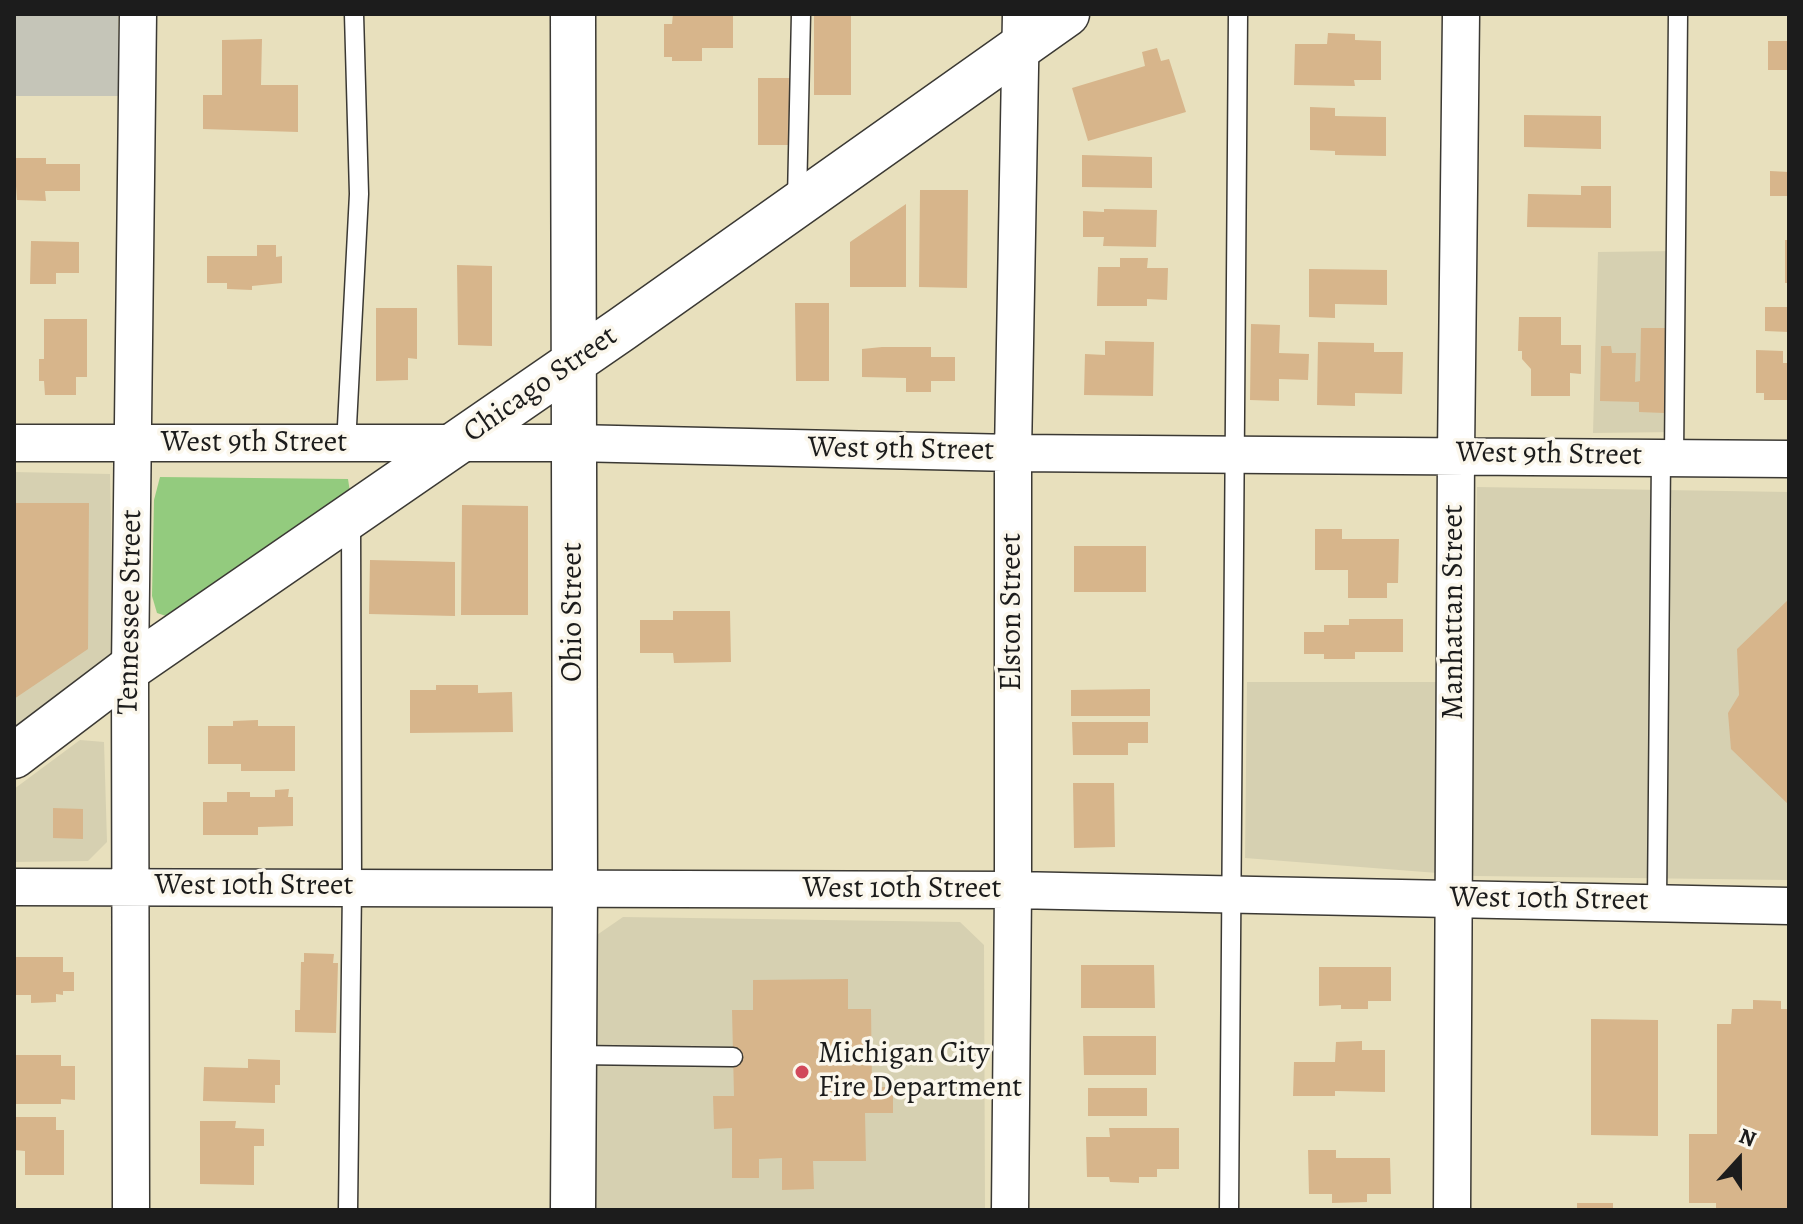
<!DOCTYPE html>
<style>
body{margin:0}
#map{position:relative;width:1803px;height:1224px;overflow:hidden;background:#e8e0bd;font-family:Alegreya,serif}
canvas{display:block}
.frame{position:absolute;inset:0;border:16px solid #1c1c1c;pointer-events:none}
.north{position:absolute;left:1699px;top:1120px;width:80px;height:80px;-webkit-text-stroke:6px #fbf7ec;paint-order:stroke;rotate:21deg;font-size:22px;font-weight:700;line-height:32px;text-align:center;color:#1c1c1c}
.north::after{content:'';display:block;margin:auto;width:28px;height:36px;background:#1c1c1c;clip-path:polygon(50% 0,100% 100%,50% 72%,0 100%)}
</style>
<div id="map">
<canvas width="1803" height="1224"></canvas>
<div class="frame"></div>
<div class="north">N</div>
</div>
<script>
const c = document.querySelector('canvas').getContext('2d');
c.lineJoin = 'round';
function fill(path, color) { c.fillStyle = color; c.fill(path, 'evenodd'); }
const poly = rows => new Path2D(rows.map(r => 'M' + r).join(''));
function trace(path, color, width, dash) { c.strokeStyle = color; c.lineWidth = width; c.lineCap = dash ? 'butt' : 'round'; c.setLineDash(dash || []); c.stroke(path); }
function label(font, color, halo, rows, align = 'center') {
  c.font = font + ' Alegreya,serif'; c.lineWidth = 7; c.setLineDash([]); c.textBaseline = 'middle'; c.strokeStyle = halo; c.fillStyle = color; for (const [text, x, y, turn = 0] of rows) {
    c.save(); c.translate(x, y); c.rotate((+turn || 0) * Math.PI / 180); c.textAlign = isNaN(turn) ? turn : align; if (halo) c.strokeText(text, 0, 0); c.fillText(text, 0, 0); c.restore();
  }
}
fill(poly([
 [1676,251,1675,432,1593,433,1598,252],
 [14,472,110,474,114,656,14,732],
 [1477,487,1789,492,1789,880,1476,876,1245,858,1247,682,1474,682],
 [80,740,104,742,107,842,88,861,14,862,14,789],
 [623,917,960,922,984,945,985,1210,594,1210,594,937]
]), '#d6d0b1');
fill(poly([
 [14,14,118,14,118,96,14,96]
]), '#c5c5b8');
fill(poly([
 [160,477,348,479,350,492,172,618,157,613,152,596,154,500]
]), '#93cb7e');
fill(poly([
 [673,14,733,14,733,48,702,48,702,61,672,61,672,57,664,57,664,24,672,24],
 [814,14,851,14,851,95,814,95],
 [1328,33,1355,34,1355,40,1381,41,1381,80,1354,80,1355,86,1294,85,1295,44,1327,44],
 [262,39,261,85,298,85,298,132,203,129,203,95,222,95,222,40],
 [1768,41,1789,41,1789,70,1768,70],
 [1157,48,1161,61,1169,59,1186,112,1088,141,1072,88,1145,66,1142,52],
 [758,78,792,78,792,145,758,145],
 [1310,107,1335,108,1335,116,1386,117,1386,156,1335,155,1335,151,1310,150],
 [1524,115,1601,116,1601,149,1524,147],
 [1082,155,1152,157,1152,188,1082,187],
 [14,158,46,158,46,164,80,164,80,191,45,191,46,201,17,200],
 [1770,171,1789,172,1789,196,1770,196],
 [1581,186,1611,186,1611,228,1527,227,1528,194,1581,195],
 [920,190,968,190,967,288,919,287],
 [906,204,906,287,850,287,850,242],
 [1104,209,1157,210,1156,247,1103,246,1104,237,1083,237,1083,211,1104,212],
 [1785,240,1789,240,1789,283,1785,283],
 [31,241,79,242,79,273,56,273,56,284,30,284],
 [257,245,276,245,276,257,282,256,282,283,252,286,252,290,227,289,227,283,207,283,207,256,257,256],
 [1120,258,1148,258,1147,268,1168,268,1167,300,1147,299,1147,306,1097,306,1098,267,1120,267],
 [457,265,492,266,492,346,458,345],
 [1309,269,1387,270,1387,305,1335,304,1335,318,1309,317],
 [795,303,829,303,829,381,796,381],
 [1765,307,1789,307,1789,332,1765,331],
 [376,308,417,308,417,359,408,358,408,380,376,381],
 [1519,317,1561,317,1561,345,1581,345,1581,374,1570,373,1570,396,1531,396,1531,369,1522,359,1522,351,1518,351],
 [44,319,87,319,87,377,76,377,76,395,45,395,44,381,39,381,39,359,44,359],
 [1251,324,1280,325,1279,353,1309,354,1308,380,1279,379,1279,401,1250,400],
 [1641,328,1665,328,1664,413,1639,412,1639,402,1600,401,1601,346,1611,346,1612,353,1636,353,1635,382,1640,381],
 [1105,341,1154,342,1153,396,1084,395,1085,354,1105,355],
 [1318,342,1374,343,1374,352,1403,352,1402,394,1355,393,1355,406,1317,405],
 [882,347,931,347,931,357,955,357,955,381,931,381,931,392,906,392,906,378,862,377,862,349],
 [1756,350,1783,351,1783,363,1789,363,1789,400,1764,400,1764,393,1756,393],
 [14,503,89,503,88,649,14,699],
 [462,505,528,506,528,615,461,615],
 [1315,529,1342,529,1342,539,1399,539,1398,583,1387,583,1387,598,1348,598,1348,570,1315,570],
 [1074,546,1146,546,1146,592,1074,592],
 [370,560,455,562,455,616,369,614],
 [1789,599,1789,805,1731,749,1728,713,1739,695,1737,649],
 [673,611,730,611,731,662,674,663,673,653,640,653,640,620,673,620],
 [1349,619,1403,619,1403,652,1355,652,1355,659,1324,659,1324,654,1304,654,1304,632,1324,632,1324,625,1349,625],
 [436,685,478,685,478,693,512,692,513,732,410,733,410,690,436,690],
 [1150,689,1150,716,1071,716,1071,690],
 [258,720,258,726,295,726,295,771,241,771,241,764,208,764,208,726,233,726,233,721],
 [1072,722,1148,722,1148,743,1128,743,1128,755,1073,755],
 [1073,783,1114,783,1115,847,1074,848],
 [289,789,288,797,293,797,293,826,258,827,258,835,203,835,203,802,227,802,227,792,250,792,250,797,275,797,275,790],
 [53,808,83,809,83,839,53,838],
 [304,953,334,954,333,963,338,963,336,1033,295,1032,295,1010,300,1010,301,962,304,962],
 [14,957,63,957,63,972,74,972,74,991,63,991,63,995,56,994,56,1002,31,1003,31,995,14,995],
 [1081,965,1154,965,1155,1008,1081,1008],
 [1319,967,1391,967,1391,1001,1368,1001,1368,1009,1341,1009,1341,1005,1319,1006],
 [848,979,848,1009,871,1009,872,1087,893,1087,893,1113,865,1113,866,1161,813,1161,814,1189,782,1190,782,1158,759,1159,759,1178,732,1178,732,1128,714,1129,713,1096,734,1096,732,1010,753,1010,753,980],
 [1753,1000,1781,1001,1781,1009,1788,1009,1789,1210,1716,1210,1716,1203,1689,1203,1689,1134,1717,1134,1717,1024,1731,1024,1732,1009,1753,1009],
 [1591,1019,1658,1020,1658,1136,1591,1135],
 [1083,1036,1156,1036,1156,1075,1084,1075],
 [1362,1041,1362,1050,1385,1050,1385,1092,1335,1091,1335,1096,1293,1096,1294,1062,1335,1062,1336,1042],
 [14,1055,61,1055,61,1066,75,1066,75,1100,61,1099,61,1104,14,1104],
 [248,1059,280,1060,280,1085,275,1085,275,1103,203,1101,204,1067,248,1068],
 [1088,1088,1147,1088,1147,1116,1088,1116],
 [14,1117,56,1117,56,1130,64,1130,64,1175,25,1175,25,1151,14,1150],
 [200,1121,236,1121,235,1128,264,1129,264,1146,254,1146,254,1185,200,1184],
 [1109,1128,1179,1128,1179,1169,1157,1169,1157,1177,1139,1177,1139,1183,1110,1182,1109,1177,1087,1177,1086,1137,1110,1137],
 [1308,1150,1336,1150,1336,1158,1390,1158,1391,1194,1367,1194,1367,1202,1332,1203,1332,1194,1309,1194],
 [1577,1203,1613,1203,1613,1210,1577,1210]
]), '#d7b58b');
const service = poly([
 [797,199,801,14],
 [346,445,359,194,354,14],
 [1674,457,1678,14],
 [1657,902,1661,457],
 [575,1055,733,1057],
 [348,1210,352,888,351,519],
 [1229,1210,1238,14]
]);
const minor = poly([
 [14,443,573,443,1013,453,1789,459],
 [14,887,1013,890,1789,906],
 [131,1210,130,668,138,14],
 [1010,1210,1013,890,1013,453,1021,14],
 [1452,1210,1456,454,1461,14]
]);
const tertiary = poly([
 [14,756,130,668,622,329,1067,14],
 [573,1210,575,889,573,14]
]);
trace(service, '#3b3934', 21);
trace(minor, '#3b3934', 39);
trace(tertiary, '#3b3934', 47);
trace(service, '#fff', 18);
trace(minor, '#fff', 36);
trace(tertiary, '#fff', 44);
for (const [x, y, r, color] of [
 [802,1072,8,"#d1495b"]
]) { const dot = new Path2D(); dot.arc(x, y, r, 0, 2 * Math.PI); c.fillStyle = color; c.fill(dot); trace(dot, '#fbf7ec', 3); }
label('30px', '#1c1c1c', '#fbf7ec', [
 ["Chicago Street",541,385,-35],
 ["West 9th Street",254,444],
 ["West 9th Street",901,450,1],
 ["West 9th Street",1549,455,1],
 ["Tennessee Street",131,612,-89],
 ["Ohio Street",574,612,-90],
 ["Elston Street",1013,612,-90],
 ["Manhattan Street",1455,612,-90],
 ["West 10th Street",254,887],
 ["West 10th Street",902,890],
 ["West 10th Street",1549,900,1]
]);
label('30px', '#1c1c1c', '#fbf7ec', [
 ["Michigan City",818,1055],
 ["Fire Department",818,1089]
], 'left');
</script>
